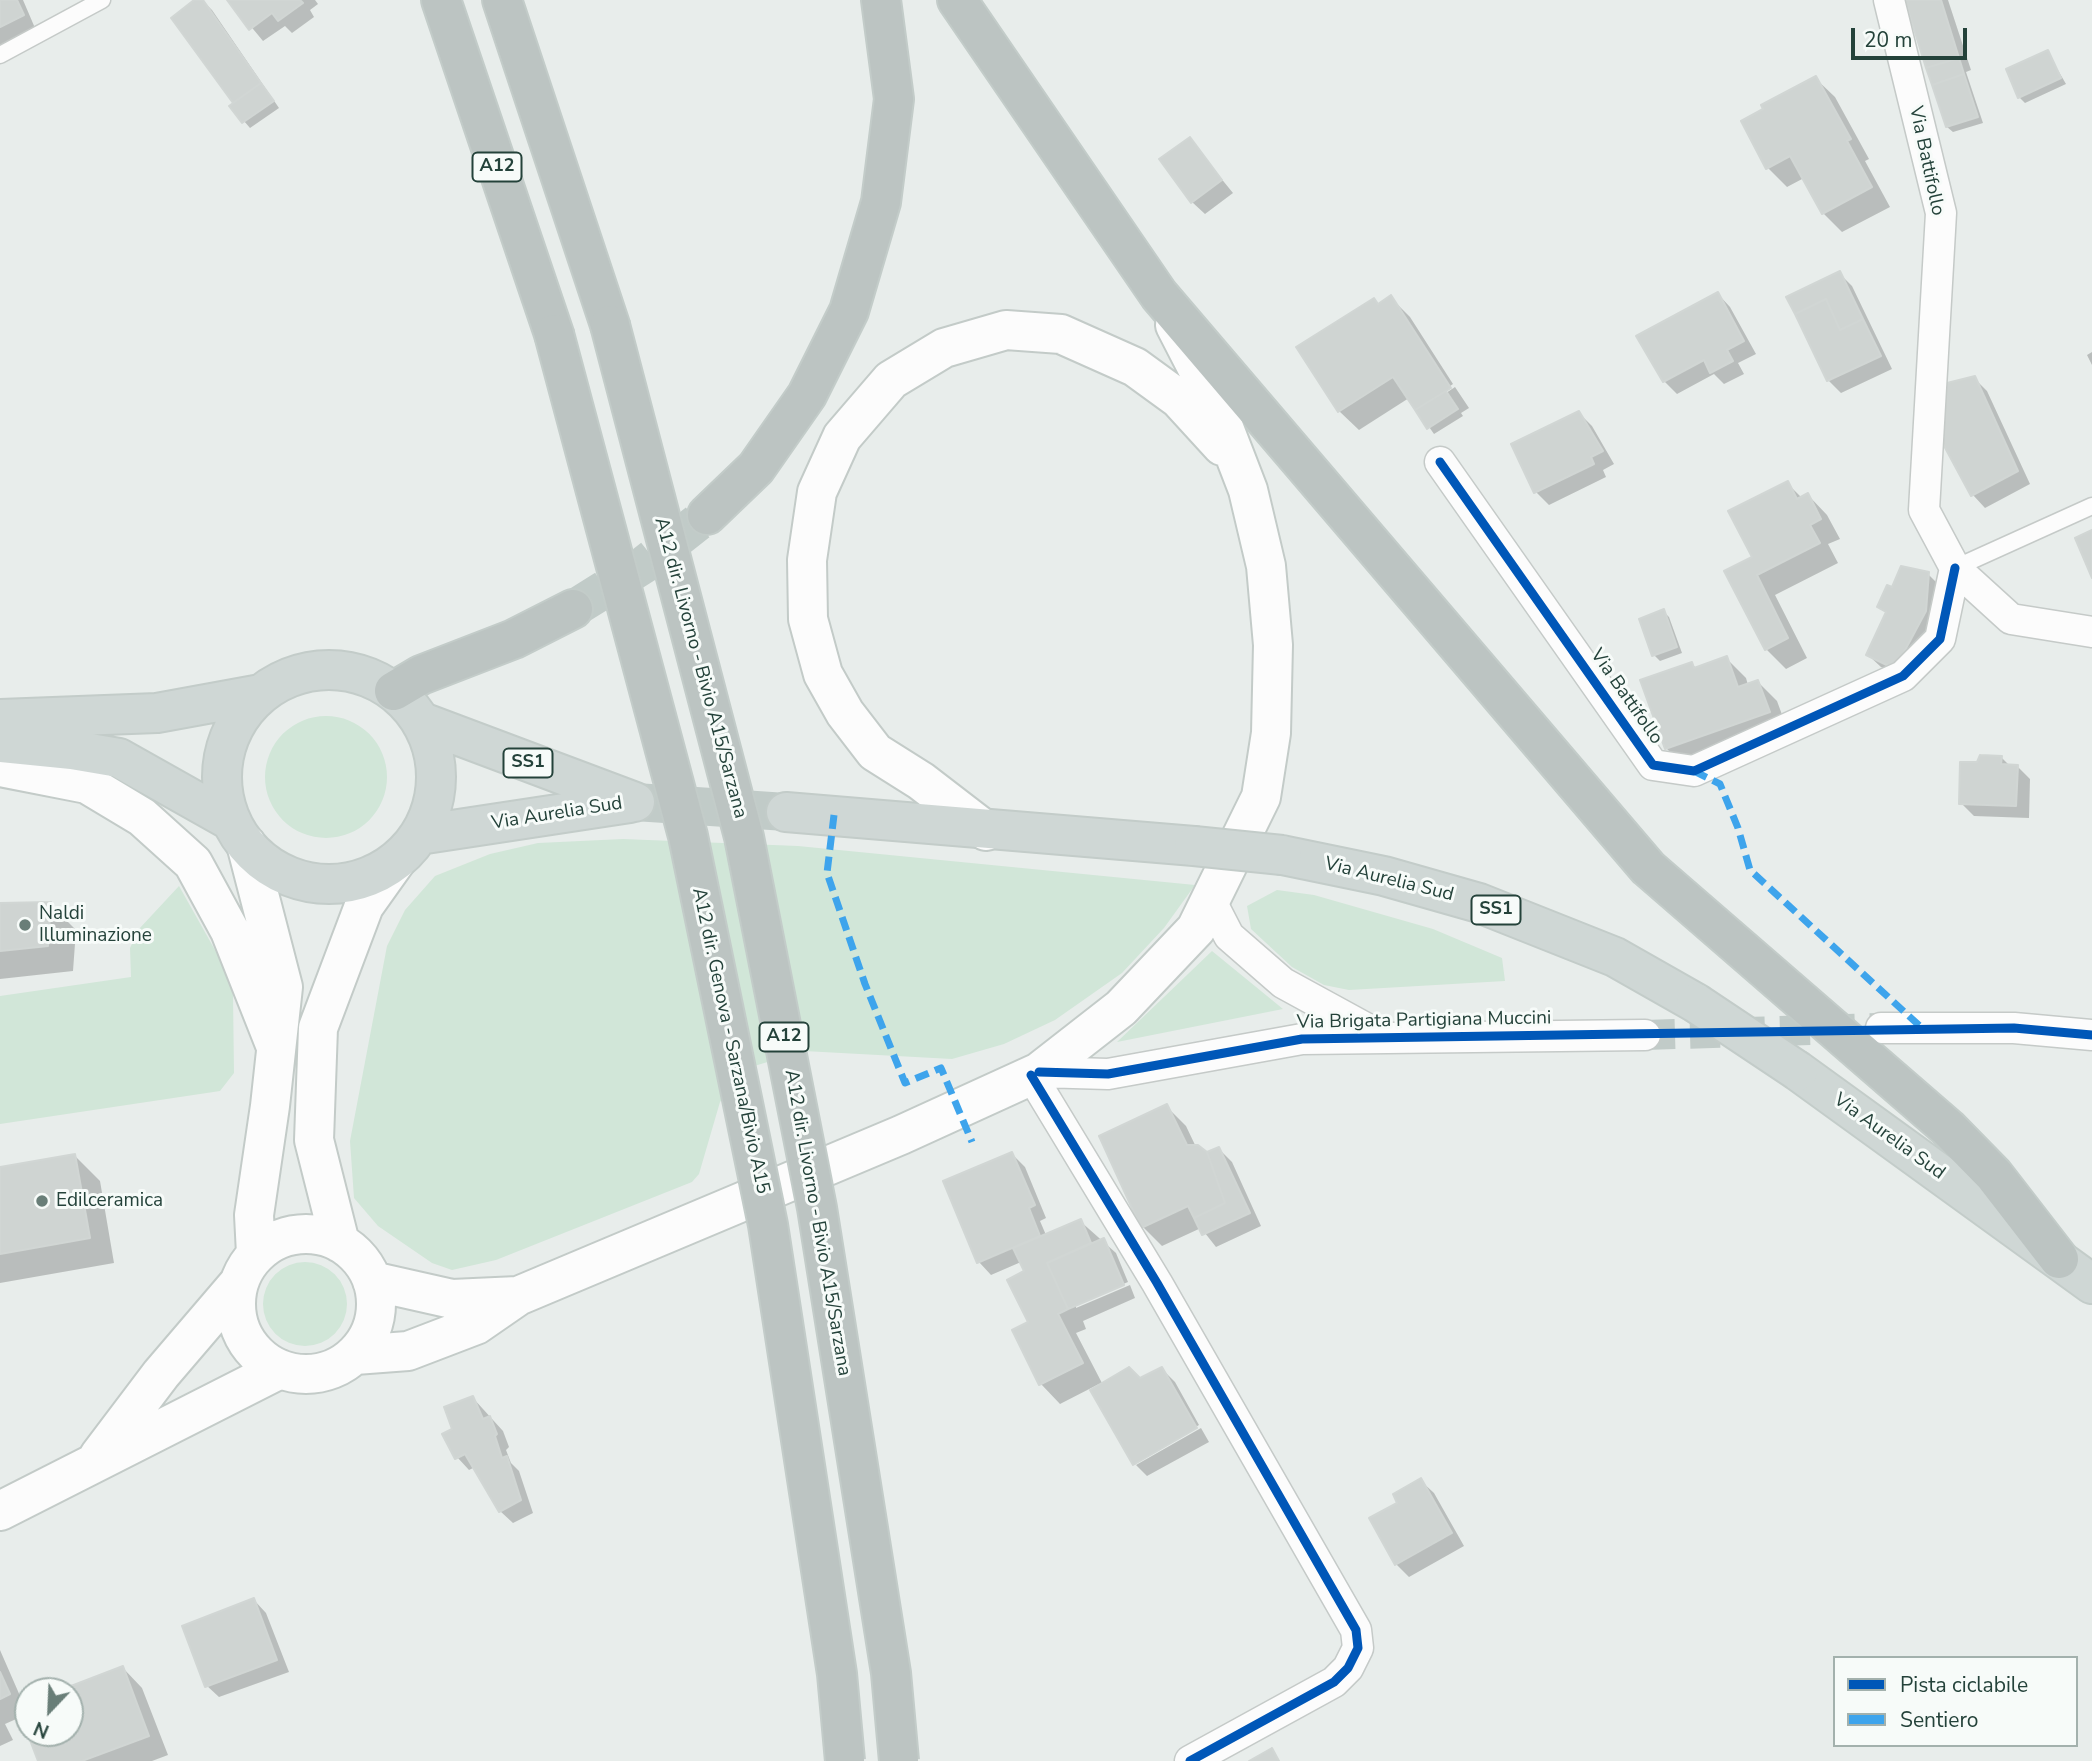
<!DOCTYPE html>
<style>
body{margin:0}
#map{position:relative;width:2092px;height:1761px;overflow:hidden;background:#e8edeb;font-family:"Nunito Sans",sans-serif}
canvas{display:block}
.legend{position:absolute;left:1833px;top:1656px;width:245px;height:91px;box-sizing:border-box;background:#f7fbf9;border:2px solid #a3b1ad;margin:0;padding:9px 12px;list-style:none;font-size:21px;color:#24423a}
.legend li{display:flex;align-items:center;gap:14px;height:35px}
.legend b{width:35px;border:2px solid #a3b1ad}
.north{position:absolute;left:14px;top:1677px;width:70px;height:70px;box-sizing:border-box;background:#f7fbf9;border:2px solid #a3b1ad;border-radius:50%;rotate:203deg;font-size:19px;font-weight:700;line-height:28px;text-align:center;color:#24423a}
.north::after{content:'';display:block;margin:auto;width:24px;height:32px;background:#697e78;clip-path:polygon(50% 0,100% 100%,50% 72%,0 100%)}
.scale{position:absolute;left:1851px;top:28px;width:116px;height:32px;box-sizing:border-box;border:4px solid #24423a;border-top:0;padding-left:9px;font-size:21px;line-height:24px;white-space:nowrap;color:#24423a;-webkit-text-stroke:5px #f7fbf9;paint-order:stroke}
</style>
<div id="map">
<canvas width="2092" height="1761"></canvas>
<ul class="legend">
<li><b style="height:9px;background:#0057b8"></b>Pista ciclabile</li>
<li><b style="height:9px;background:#3ea4ec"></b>Sentiero</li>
</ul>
<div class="north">N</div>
<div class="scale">20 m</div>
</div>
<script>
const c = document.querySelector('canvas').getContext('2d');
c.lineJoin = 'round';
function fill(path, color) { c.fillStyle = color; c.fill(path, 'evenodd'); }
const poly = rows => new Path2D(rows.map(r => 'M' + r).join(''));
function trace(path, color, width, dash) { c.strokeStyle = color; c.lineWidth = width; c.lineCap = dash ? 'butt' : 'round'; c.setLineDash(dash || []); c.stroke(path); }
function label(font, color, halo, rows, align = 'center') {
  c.font = font + ' "Nunito Sans",sans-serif'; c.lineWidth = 6; c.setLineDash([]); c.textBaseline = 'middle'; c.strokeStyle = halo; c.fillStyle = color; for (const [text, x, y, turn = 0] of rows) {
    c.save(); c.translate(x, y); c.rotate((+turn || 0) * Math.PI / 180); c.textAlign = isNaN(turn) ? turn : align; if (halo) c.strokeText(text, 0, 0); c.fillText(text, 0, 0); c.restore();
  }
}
fill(poly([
 '265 777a61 61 0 1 1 122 0a61 61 0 1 1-122 0Z',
 [623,839,798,846,1195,885,1164,928,1122,973,1055,1020,1004,1044,952,1059,804,1051,751,1067,720,1102,699,1174,692,1182,496,1260,452,1270,432,1263,378,1226,354,1198,350,1141,387,946,405,910,435,876,490,854,538,843],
 [179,886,224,966,233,995,234,1073,220,1091,0,1124,0,996,131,977,130,948,139,929],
 [1277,890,1314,895,1433,929,1502,958,1505,981,1349,990,1324,985,1292,967,1251,929,1247,906],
 [1212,951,1283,1009,1117,1042],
 '263 1304a42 42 0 1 1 84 0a42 42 0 1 1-84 0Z'
]), '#d1e6d8');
fill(poly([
 [0,0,23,0,35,28,0,46],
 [196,0,202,0,212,10,279,108,250,128,231,106,235,103,174,18],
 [229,0,315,0,318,4,310,10,314,17,292,33,285,26,263,41],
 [1907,0,1948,0,1971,70,1966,72,1983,123,1953,132,1947,127],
 [2048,53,2066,84,2025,103,2019,97],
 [1815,78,1835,97,1869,159,1865,161,1890,207,1842,232,1823,213,1804,178,1787,187,1768,168],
 [1189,139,1233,193,1205,214,1192,202],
 [1839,273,1852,286,1892,369,1841,393,1828,380],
 [1718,294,1730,307,1756,354,1738,363,1744,374,1724,384,1714,374,1677,394,1664,381],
 [1391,298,1410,317,1453,384,1443,391,1446,393,1455,387,1469,408,1461,413,1463,416,1434,434,1409,398,1359,430,1339,411,1379,305],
 [2092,352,2092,365,2087,355],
 [1974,378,1987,391,2030,484,1985,508,1973,495],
 [1579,413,1592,426,1614,464,1603,470,1606,477,1549,505,1536,492],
 [1787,483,1802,498,1808,495,1827,515,1840,539,1828,544,1838,563,1775,595,1807,658,1786,669,1766,649,1754,558],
 [1928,574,1941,587,1938,625,1908,681,1881,667,1868,655,1887,614,1879,607,1893,589],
 [1663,611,1669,617,1682,653,1660,661,1654,655],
 [1726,658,1746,678,1748,685,1758,682,1777,701,1788,731,1686,768,1666,748,1692,664,1697,669],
 [2001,757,2010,766,2017,766,2030,779,2029,818,1974,816,1961,803,1978,763],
 [50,904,76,930,73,971,0,979,0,905],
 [1166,1106,1186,1126,1196,1147,1206,1154,1219,1149,1232,1162,1261,1226,1216,1247,1201,1228,1162,1246,1143,1227],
 [1012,1154,1025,1167,1046,1218,1040,1221,1046,1235,1080,1221,1116,1253,1128,1282,1076,1304,1076,1308,1130,1285,1135,1298,1083,1321,1086,1329,1076,1333,1103,1385,1140,1381,1162,1369,1175,1382,1199,1425,1136,1461,1136,1465,1099,1384,1060,1404,1041,1384,1014,1331,1030,1323,1026,1272,1021,1262,991,1275,979,1262,945,1182],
 [75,1156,100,1181,114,1263,0,1283,0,1169],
 [473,1398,503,1431,509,1447,506,1450,511,1463,519,1471,533,1513,513,1523,500,1511,475,1467,469,1470,457,1457,454,1430],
 [1201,1428,1209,1442,1147,1476,1136,1465],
 [1421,1481,1434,1493,1464,1546,1409,1577,1396,1564],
 [254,1600,266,1613,289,1672,219,1697,206,1685],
 [0,1650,24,1705,28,1704,28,1731,23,1716,5,1724,13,1740,0,1746],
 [123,1668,142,1688,168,1755,152,1761,40,1761,29,1733,70,1733,70,1691,63,1691]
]), '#0003');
const building = poly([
 [0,0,17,0,24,15,0,27,0,0],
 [194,0,203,0,261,83,233,103,171,18,194,0],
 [227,0,300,0,303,3,278,21,272,13,249,30,227,0],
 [1905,0,1941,0,1959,58,1926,68,1905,0],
 [2048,50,2061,78,2018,98,2006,69,2048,50],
 [1959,58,1964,74,1932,85,1926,68,1959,58],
 [1964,74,1978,117,1946,127,1932,85,1964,74],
 [1816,76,1851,139,1847,141,1872,187,1822,214,1790,156,1766,169,1741,121,1763,109,1761,105,1816,76],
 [261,83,274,101,242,123,229,106,261,83],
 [1190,137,1222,180,1191,203,1159,159,1190,137],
 [1840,271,1863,319,1840,330,1826,299,1795,314,1786,297,1840,271],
 [1718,292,1744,341,1727,350,1733,361,1710,373,1704,360,1663,382,1636,336,1718,292],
 [1391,295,1451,388,1415,410,1393,377,1338,412,1296,347,1374,298,1378,304,1391,295],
 [1826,299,1840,330,1863,319,1881,356,1827,381,1795,314,1826,299],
 [1975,376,2018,471,1971,496,1943,444,1947,383,1975,376],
 [1446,391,1458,409,1427,429,1415,410,1446,391],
 [1579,411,1603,451,1591,457,1594,464,1534,493,1511,444,1579,411],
 [1788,481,1797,499,1808,493,1821,519,1810,525,1820,543,1757,575,1788,638,1765,650,1724,571,1752,557,1728,511,1788,481],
 [2092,530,2092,578,2075,538,2092,530],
 [1901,566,1929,572,1926,611,1895,669,1866,655,1886,612,1877,607,1887,585,1892,587,1901,566],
 [1664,609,1677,647,1652,656,1639,619,1664,609],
 [1727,656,1738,687,1758,680,1770,712,1665,749,1640,680,1692,662,1694,668,1727,656],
 [1980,755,2002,756,2001,764,2018,765,2016,806,1959,804,1960,762,1977,762,1980,755],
 [51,902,48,946,0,951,0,903,51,902],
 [1167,1104,1187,1145,1198,1145,1207,1152,1225,1203,1194,1218,1188,1206,1141,1228,1099,1136,1167,1104],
 [1219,1147,1250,1213,1202,1235,1194,1218,1225,1203,1207,1152,1219,1147],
 [1012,1152,1035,1205,1029,1208,1040,1236,977,1263,943,1181,1012,1152],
 [75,1154,90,1238,0,1254,0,1167,75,1154],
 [1081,1219,1091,1243,1047,1263,1068,1309,1058,1314,1083,1363,1039,1385,1012,1330,1028,1322,1007,1280,1024,1271,1013,1248,1081,1219],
 [1104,1238,1124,1285,1068,1309,1047,1263,1104,1238],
 [1129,1367,1140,1378,1162,1367,1197,1428,1133,1465,1090,1390,1129,1367],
 [473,1396,483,1419,490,1416,497,1434,495,1436,502,1458,507,1456,521,1500,499,1512,465,1454,455,1459,442,1434,452,1429,444,1407,473,1396],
 [1421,1478,1452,1533,1395,1565,1369,1518,1397,1503,1393,1494,1421,1478],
 [254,1598,277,1660,205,1687,182,1626,254,1598],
 [123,1666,149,1736,82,1761,38,1761,17,1706,28,1702,28,1733,70,1733,70,1691,58,1691,123,1666],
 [0,1672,10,1694,0,1699,0,1672],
 [1272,1748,1279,1761,1249,1761,1272,1748]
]);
fill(building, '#cfd4d2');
trace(building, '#d1d6d4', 2);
trace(poly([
 [1645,1035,1881,1028]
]), '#c1cbc8', 30, [30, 15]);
trace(poly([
 [635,802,786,812]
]), '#c1cbc8', 38, [38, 19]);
trace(poly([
 [573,609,645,564,707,515]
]), '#c1cbc8', 38, [38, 19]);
const lane = poly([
 [0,55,102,0],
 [1955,568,2092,506]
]);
const street = poly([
 [1889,0,1941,213,1924,510,1955,568,2011,619,2092,632],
 [1440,462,1653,765,1694,771,1903,676,1940,639,1955,568],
 [1211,901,1229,936,1283,983,1380,1036],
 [1881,1028,2014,1028,2092,1035],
 [1039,1072,1108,1074,1302,1039,1645,1035],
 [1031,1075,1157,1283,1356,1630,1358,1648,1348,1668,1334,1682,1190,1761]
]);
const secondary = poly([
 [0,767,87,784,142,817,193,863,230,931,276,1047],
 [986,831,921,781,875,752,845,713,823,674,808,619,807,560,817,492,842,437,891,380,944,348,1006,330,1061,334,1135,367,1179,399,1222,446],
 [246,844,283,987,270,1106,254,1215,256,1254],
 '236 1304a70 70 0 1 1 140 0a70 70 0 1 1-140 0Z',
 [340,1243,314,1140,318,1028,364,906,396,861],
 [372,1281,452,1299,518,1296],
 [355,1355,408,1351,476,1325,518,1296,901,1135,1039,1072,1121,1008,1196,929,1261,797,1271,733,1273,645,1266,566,1248,490,1213,399,1175,325],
 [99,1456,161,1374,238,1284],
 [0,1511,280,1369]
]);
const primary = poly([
 '222 777a107 107 0 1 1 214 0a107 107 0 1 1-214 0Z',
 [0,719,157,713,261,694],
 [422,722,635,802],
 [0,743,72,750,119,758,231,821],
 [786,812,1194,846],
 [419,835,630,803],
 [1282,855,1384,876,1479,903,1615,957,1696,1003],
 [1798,1071,2092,1284]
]);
const highway = poly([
 [441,0,554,334],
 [502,0,610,325],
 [957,0,1159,295,1648,868,1948,1128,1994,1175,2059,1259],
 [707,515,756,468,807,395,849,311,881,202,894,99,881,0],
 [394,691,421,675,514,639,573,609]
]);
trace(lane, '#c5cac8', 19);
trace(street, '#c5cac8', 33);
trace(secondary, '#c3cbc8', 42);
trace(primary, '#c3ccc9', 42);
trace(highway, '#c3ccc9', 42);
trace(lane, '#fcfcfc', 16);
trace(street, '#fcfcfc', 30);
trace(secondary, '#fcfcfc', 38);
trace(primary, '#cfd7d5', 38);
trace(highway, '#bcc4c2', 38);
const primaryBridge = poly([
 [1194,846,1282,855],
 [1696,1003,1798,1071]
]);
const highwayBridge = poly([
 [610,325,744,837,817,1208,891,1673,899,1761],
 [554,334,688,836,768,1225,837,1674,845,1761]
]);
trace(primaryBridge, '#c3ccc9', 42, []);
trace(highwayBridge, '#c3ccc9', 42, []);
trace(primaryBridge, '#cfd7d5', 38);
trace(highwayBridge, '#bcc4c2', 38);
trace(poly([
 [1694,771,1720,784,1738,828,1750,870,1923,1029],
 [834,815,827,873,865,984,905,1083,941,1068,972,1142]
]), '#3ea4ec', 7, [14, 7]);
trace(poly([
 [1440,462,1653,765,1694,771,1903,676,1940,639,1955,568],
 [1039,1072,1108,1074,1302,1039,2014,1028,2092,1035],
 [1031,1075,1157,1283,1356,1630,1358,1648,1348,1668,1334,1682,1190,1761]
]), '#0057b8', 9);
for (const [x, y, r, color] of [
 [25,925,7,"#697e78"],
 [42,1201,7,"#697e78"]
]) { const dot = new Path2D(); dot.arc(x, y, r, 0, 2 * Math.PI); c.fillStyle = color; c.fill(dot); trace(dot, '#f7fbf9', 2.5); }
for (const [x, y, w] of [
 [497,167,49],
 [528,763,49],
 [1496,910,49],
 [784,1037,49]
]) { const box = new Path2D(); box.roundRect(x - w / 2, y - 14.5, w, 29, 5); c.fillStyle = '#f7fbf9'; c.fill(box); trace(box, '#24423a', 2); }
label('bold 18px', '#24423a', null, [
 ["A12",497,167],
 ["SS1",528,763],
 ["SS1",1496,910],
 ["A12",784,1037]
]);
label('19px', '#24423a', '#f7fbf9', [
 ["Via Battifollo",1926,161,78],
 ["A12 dir. Livorno - Bivio A15/Sarzana",700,668,75],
 ["Via Battifollo",1626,697,55],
 ["Via Aurelia Sud",557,814,-9],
 ["Via Aurelia Sud",1389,880,14],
 ["Via Brigata Partigiana Muccini",1424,1021,-1],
 ["A12 dir. Genova - Sarzana/Bivio A15",730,1041,78],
 ["Via Aurelia Sud",1889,1137,36],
 ["A12 dir. Livorno - Bivio A15/Sarzana",817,1223,80]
]);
label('19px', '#24423a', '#f7fbf9', [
 ["Naldi",39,914],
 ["Illuminazione",39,936],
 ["Edilceramica",56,1201]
], 'left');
</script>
